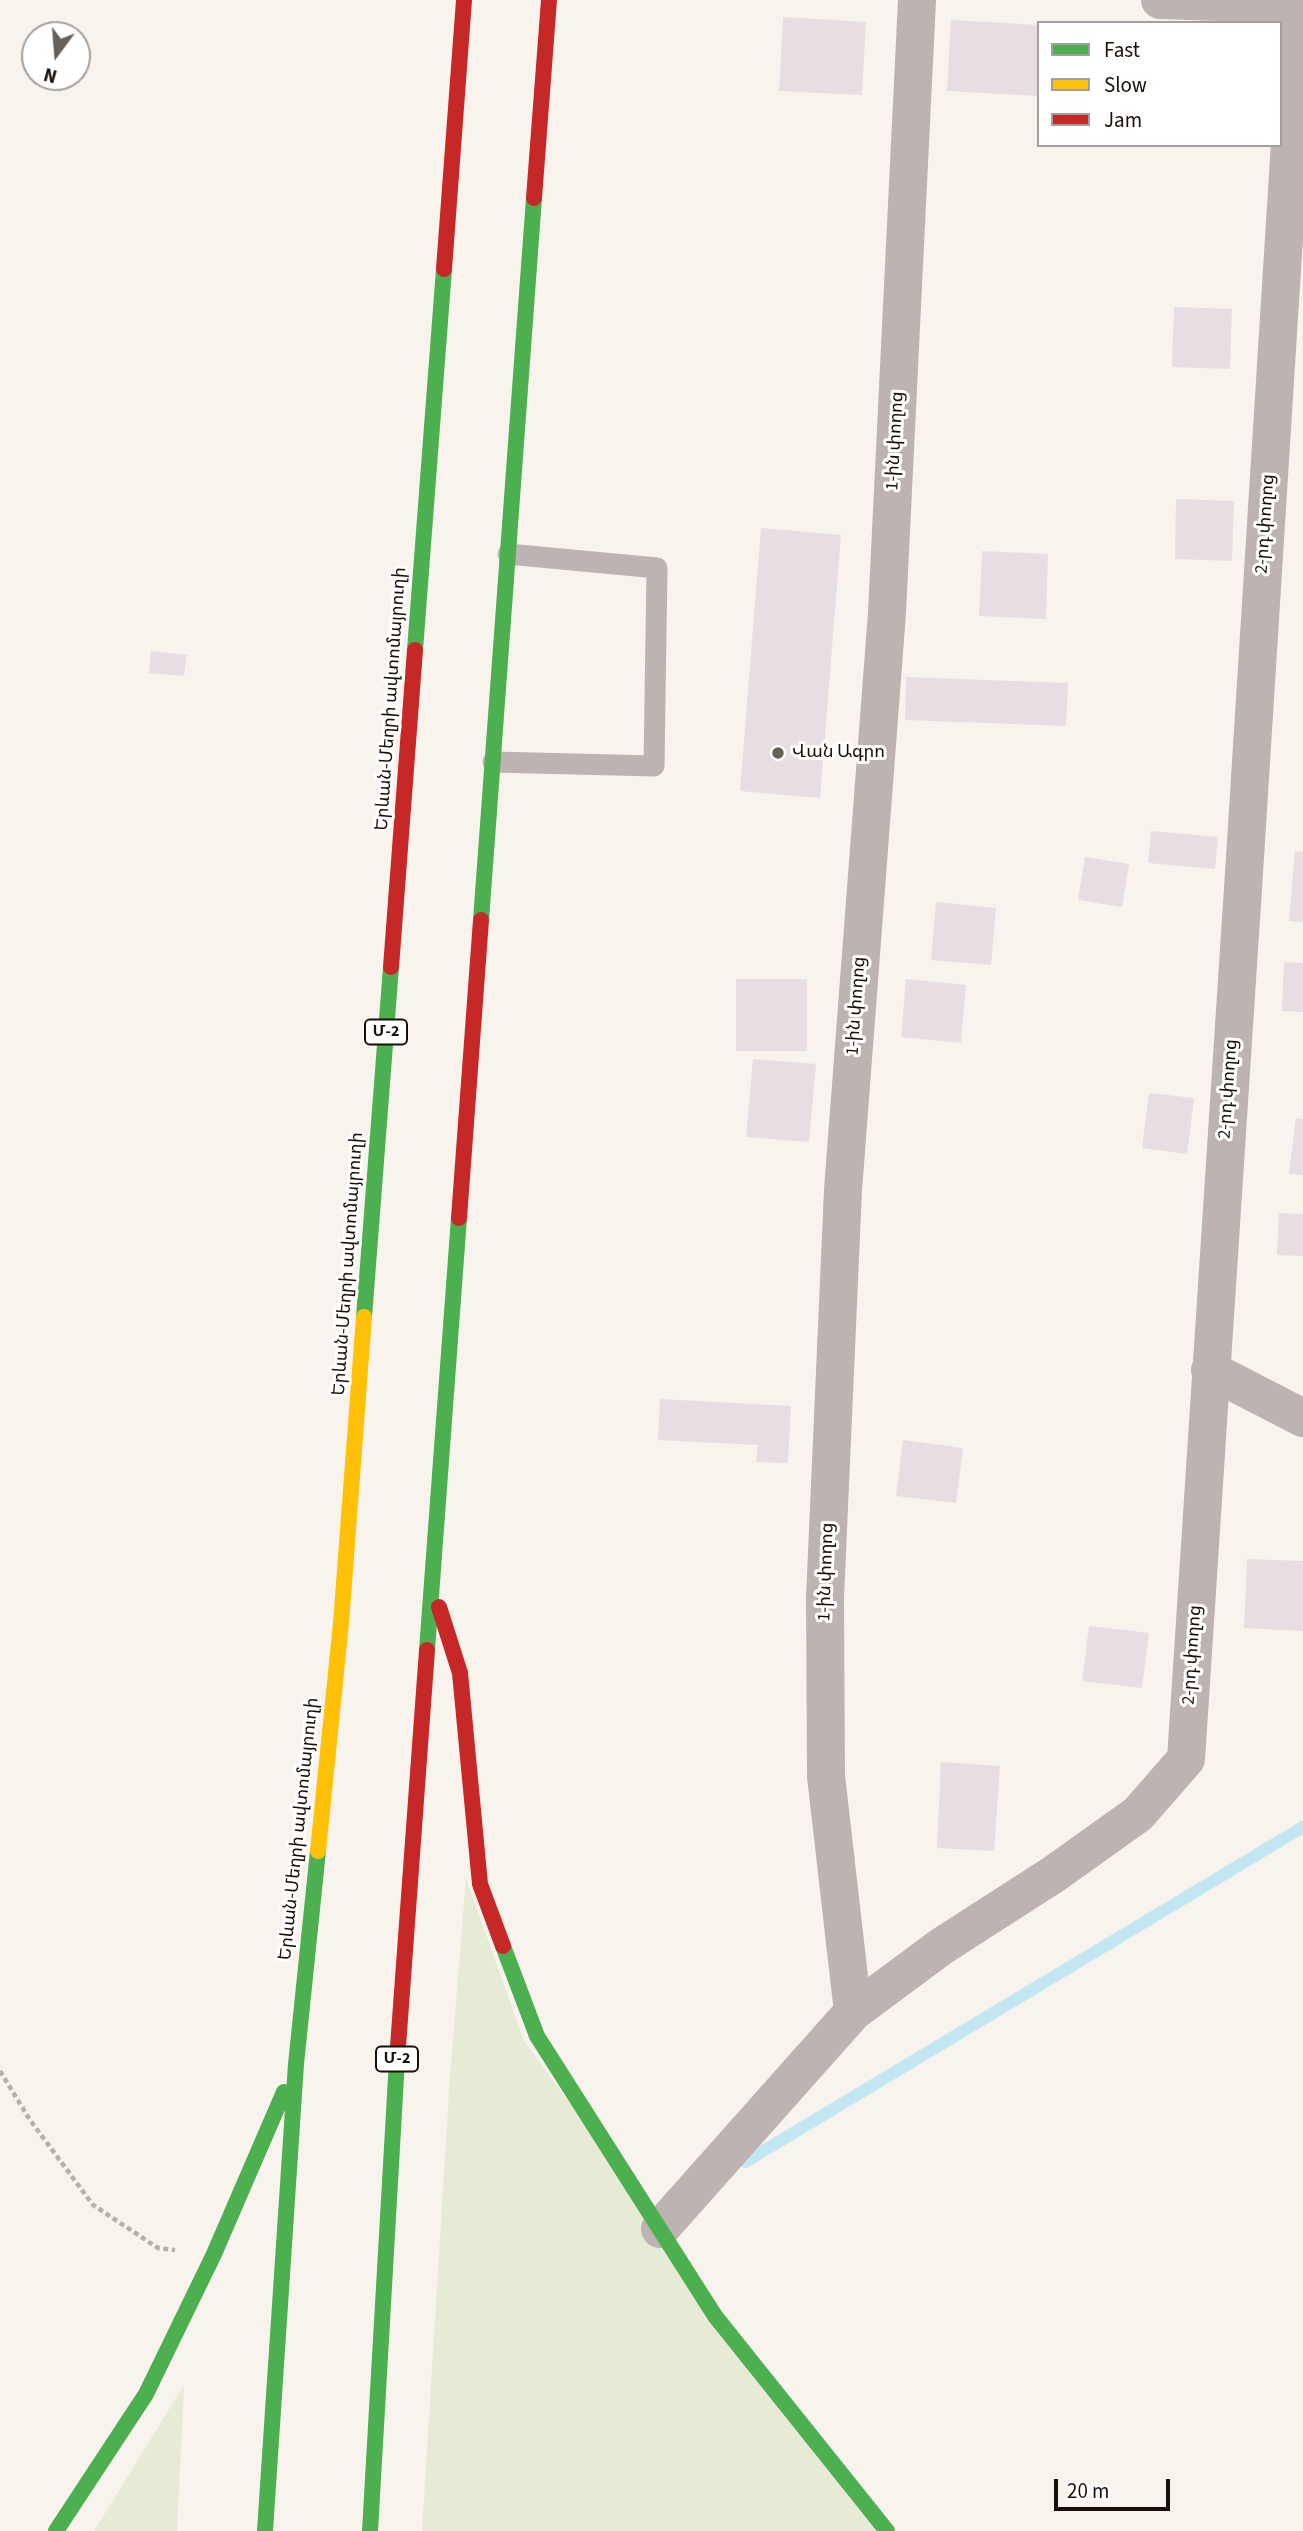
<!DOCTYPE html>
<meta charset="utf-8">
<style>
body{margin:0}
#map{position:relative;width:1303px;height:2531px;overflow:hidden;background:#f9f3ee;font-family:"Source Sans 3",sans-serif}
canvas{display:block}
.legend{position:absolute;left:1037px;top:21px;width:245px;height:126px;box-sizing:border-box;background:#fff;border:2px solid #a39f9c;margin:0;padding:9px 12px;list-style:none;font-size:21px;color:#180f07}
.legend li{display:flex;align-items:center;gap:14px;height:35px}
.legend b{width:35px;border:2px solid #a39f9c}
.north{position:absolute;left:21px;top:21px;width:70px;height:70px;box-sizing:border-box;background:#fff;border:2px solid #a39f9c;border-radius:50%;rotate:196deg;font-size:19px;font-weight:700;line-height:28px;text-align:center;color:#180f07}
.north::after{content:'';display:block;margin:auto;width:24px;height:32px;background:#675f58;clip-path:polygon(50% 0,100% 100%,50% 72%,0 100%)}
.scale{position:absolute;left:1054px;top:2479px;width:116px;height:32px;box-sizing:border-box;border:4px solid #180f07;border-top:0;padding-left:9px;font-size:21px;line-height:24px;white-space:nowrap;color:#180f07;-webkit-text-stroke:5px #fff;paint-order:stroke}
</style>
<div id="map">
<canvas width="1303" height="2531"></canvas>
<ul class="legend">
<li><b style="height:9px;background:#4caf50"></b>Fast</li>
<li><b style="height:9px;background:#ffc107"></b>Slow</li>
<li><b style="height:9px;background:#c62828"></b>Jam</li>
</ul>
<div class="north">N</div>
<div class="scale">20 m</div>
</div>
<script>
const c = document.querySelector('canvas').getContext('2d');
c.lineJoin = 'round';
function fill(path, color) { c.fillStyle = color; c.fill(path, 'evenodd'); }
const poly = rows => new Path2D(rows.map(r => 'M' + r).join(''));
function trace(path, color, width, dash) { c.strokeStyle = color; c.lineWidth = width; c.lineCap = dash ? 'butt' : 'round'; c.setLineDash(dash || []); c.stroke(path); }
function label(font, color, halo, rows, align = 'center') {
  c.font = font + ' "Source Sans 3","Noto Sans Armenian",sans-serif'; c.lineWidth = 6; c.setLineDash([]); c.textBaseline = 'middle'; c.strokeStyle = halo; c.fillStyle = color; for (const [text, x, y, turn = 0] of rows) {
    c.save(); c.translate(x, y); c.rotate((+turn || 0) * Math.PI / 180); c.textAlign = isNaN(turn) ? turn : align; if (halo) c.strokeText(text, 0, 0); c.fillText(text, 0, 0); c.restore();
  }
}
fill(poly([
 [466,1878,524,2041,885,2531,422,2531,450,2076],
 [184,2385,177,2531,94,2531]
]), '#e7ead5');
trace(poly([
 [745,2162,1303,1827]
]), '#c2e6f2', 12);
fill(poly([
 [783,17,866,22,862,95,779,91],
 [951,20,1039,25,1039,96,947,91],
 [1174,307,1232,309,1230,369,1172,367],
 [1176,499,1234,501,1232,561,1175,559],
 [761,528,841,535,820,798,740,791],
 [982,551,1048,554,1046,619,979,616],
 [151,651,187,655,184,676,149,673],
 [906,677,1068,683,1066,726,905,720],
 [1151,831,1218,837,1215,869,1148,863],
 [1295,851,1303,852,1303,922,1289,921],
 [1085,857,1129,864,1122,907,1078,900],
 [936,902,996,908,991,965,931,960],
 [1284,962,1303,963,1303,1012,1282,1011],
 [736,979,807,979,807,1051,736,1051],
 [906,979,966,985,961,1043,901,1037],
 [753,1059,816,1064,809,1142,746,1137],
 [1149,1093,1194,1098,1187,1154,1142,1148],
 [1296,1118,1303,1119,1303,1175,1289,1174],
 [1279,1213,1303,1214,1303,1256,1277,1255],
 [660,1399,791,1406,788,1463,756,1462,758,1445,658,1440],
 [903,1440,963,1448,956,1503,896,1496],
 [1247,1559,1303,1561,1303,1631,1244,1628],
 [1089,1626,1149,1633,1142,1688,1082,1681],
 [941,1762,1000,1766,994,1851,937,1848]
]), '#e6dee2');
trace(poly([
 [0,2071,30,2120,93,2205,158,2248,175,2250]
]), '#b5afad', 4.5, [5, 3.5]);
trace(poly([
 [493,762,654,766,657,568,508,554]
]), '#bdb4b2', 21);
trace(poly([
 [1160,0,1303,5],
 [1210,1370,1303,1418],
 [853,2012,826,1776,825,1598,843,1190,887,613,917,0],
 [660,2229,853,2012,942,1946,1054,1874,1138,1814,1186,1759,1244,873,1299,0]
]), '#bdb4b2', 38);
trace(poly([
 [415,650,444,269],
 [481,920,534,198],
 [364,1317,391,967],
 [427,1650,459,1218],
 [503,1946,537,2036,715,2316,887,2531],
 [56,2531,146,2394,214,2254,284,2092],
 [265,2531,296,2064,318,1851],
 [370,2531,397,2060]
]), '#4caf50', 16);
trace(poly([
 [318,1851,341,1623,364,1317]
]), '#ffc107', 16);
trace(poly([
 [534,198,549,0],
 [444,269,464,0],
 [391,967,415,650],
 [459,1218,481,920],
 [439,1607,460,1673,480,1884,503,1946],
 [397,2060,427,1650]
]), '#c62828', 16);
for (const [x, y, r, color] of [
 [778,753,7,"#675f58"]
]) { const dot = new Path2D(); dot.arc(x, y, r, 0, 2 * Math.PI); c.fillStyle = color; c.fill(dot); trace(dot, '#fff', 2.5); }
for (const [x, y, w] of [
 [386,1032,42],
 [397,2059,42]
]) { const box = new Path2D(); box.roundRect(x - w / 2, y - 12.5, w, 25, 5); c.fillStyle = '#fff'; c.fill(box); trace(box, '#180f07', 2); }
label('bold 16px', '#180f07', null, [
 ["Մ-2",386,1032],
 ["Մ-2",397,2059]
]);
label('18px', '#180f07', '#fff', [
 ["1-ին փողոց",896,441,-87],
 ["2-րդ փողոց",1266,524,-86],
 ["Երևան-Մեղրի ավտոմայրուղի",392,699,-86],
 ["1-ին փողոց",857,1006,-86],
 ["2-րդ փողոց",1229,1089,-86],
 ["Երևան-Մեղրի ավտոմայրուղի",349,1264,-86],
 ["1-ին փողոց",827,1572,-88],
 ["2-րդ փողոց",1193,1655,-86],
 ["Երևան-Մեղրի ավտոմայրուղի",300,1829,-84]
]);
label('18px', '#180f07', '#fff', [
 ["Վան Ագրո",792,753]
], 'left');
</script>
